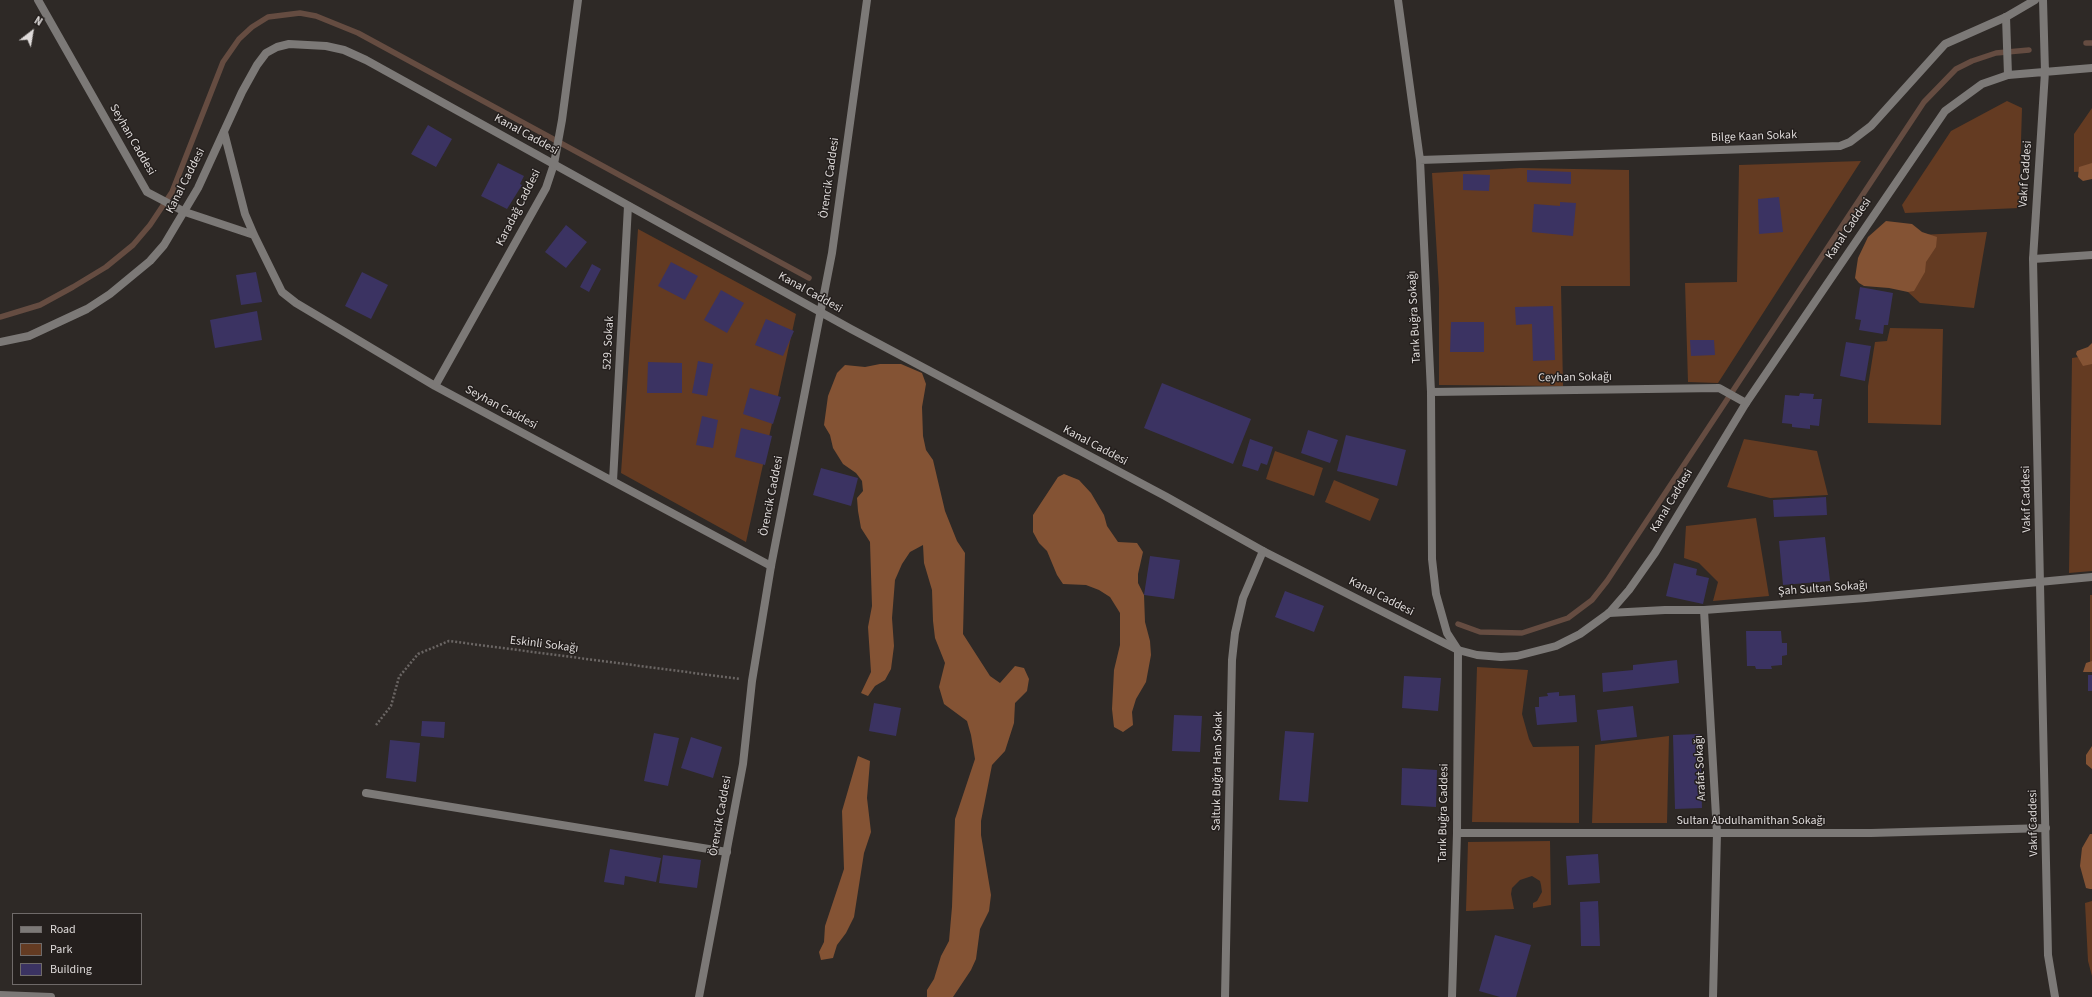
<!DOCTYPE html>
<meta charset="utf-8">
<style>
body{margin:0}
#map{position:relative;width:2092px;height:997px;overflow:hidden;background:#2e2926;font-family:"Source Sans 3",sans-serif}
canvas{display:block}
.legend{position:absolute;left:12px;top:913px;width:130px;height:72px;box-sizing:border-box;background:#241f1d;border:1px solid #6f6a69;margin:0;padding:5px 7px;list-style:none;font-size:12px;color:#dfdbda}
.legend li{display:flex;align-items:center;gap:8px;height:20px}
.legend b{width:20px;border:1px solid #6f6a69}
.north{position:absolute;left:12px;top:12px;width:40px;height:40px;-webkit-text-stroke:3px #241f1d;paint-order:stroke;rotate:31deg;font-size:11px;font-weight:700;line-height:16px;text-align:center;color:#dfdbda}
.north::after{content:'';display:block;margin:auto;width:14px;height:18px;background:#dfdbda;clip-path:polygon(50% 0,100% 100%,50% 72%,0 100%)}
</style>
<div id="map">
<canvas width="2092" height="997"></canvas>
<ul class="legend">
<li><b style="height:5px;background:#7c7977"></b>Road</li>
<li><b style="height:11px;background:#643b22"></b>Park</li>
<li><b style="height:11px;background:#3b3362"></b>Building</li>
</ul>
<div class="north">N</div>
</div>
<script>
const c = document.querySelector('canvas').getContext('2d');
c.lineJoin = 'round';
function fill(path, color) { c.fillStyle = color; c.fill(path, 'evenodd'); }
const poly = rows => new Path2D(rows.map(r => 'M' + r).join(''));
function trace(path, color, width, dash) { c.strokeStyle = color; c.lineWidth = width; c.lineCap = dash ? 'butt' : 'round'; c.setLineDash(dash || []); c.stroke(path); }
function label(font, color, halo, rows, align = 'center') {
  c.font = font + ' "Source Sans 3",sans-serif'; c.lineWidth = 3; c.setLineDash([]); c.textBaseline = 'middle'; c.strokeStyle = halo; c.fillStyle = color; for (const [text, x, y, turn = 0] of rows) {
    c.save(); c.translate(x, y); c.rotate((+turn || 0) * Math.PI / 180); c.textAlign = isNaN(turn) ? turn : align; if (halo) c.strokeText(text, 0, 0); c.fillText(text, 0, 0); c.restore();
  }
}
fill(poly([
 [2007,101,2022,108,2019,208,1905,213,1902,205,1951,131],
 [2092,108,2092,171,2074,172,2074,134],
 [1861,161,1718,383,1688,382,1685,283,1737,282,1739,165],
 [1520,168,1629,170,1630,286,1561,286,1563,386,1439,385,1439,289,1432,173],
 [638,229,796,314,746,542,621,473],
 [1987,232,1974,308,1920,303,1908,292,1918,235],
 [1890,328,1943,329,1941,425,1868,423,1868,386,1875,342,1887,341],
 [2092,355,2092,571,2069,573,2072,358],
 [1744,439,1817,451,1828,495,1770,498,1727,487],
 [1275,451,1323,468,1314,496,1266,479],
 [1334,480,1379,499,1370,521,1325,502],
 [1756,518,1769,596,1713,601,1718,582,1699,563,1684,558,1686,526],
 [2090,595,2092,595,2092,666,2090,666],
 [1477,667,1528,670,1522,714,1529,739,1533,747,1579,746,1579,823,1472,822],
 [1669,736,1667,823,1592,823,1595,745],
 [1550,841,1551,905,1533,908,1533,903,1537,901,1542,892,1541,885,1540,881,1532,876,1520,880,1512,888,1511,894,1514,909,1466,911,1468,842],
 [2092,901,2092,976,2088,961,2085,903]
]), '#643b22');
fill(poly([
 [2092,163,2092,179,2083,181,2078,177,2079,167],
 [1886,221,1912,224,1922,232,1937,237,1936,247,1926,262,1925,272,1914,291,1908,292,1889,288,1864,286,1859,283,1855,278,1858,258,1868,237],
 [2092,343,2092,364,2083,366,2076,354,2077,351,2088,347],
 [880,364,901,364,922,373,926,384,922,407,923,436,926,450,933,460,945,511,957,541,965,553,963,634,990,676,1000,683,1015,666,1024,668,1029,679,1027,691,1015,703,1014,723,1005,751,992,765,981,821,981,835,991,895,989,911,980,929,976,959,971,970,953,997,927,997,927,990,934,979,941,956,949,941,952,907,955,819,975,759,971,735,967,721,944,704,939,687,945,663,935,638,933,621,932,590,924,563,923,545,910,552,902,564,895,580,892,618,894,646,891,669,885,680,875,686,868,696,861,693,871,672,868,627,872,606,870,542,861,528,858,511,857,498,863,491,862,481,856,473,843,464,833,448,830,435,824,425,828,396,837,373,845,365,865,367],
 [1064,474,1079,480,1091,493,1104,515,1107,526,1118,542,1137,543,1143,552,1138,574,1138,583,1144,595,1145,622,1150,641,1151,655,1146,682,1136,699,1132,712,1133,725,1123,732,1114,727,1112,709,1114,670,1120,645,1120,613,1110,597,1099,590,1086,585,1063,584,1057,575,1047,551,1039,543,1033,532,1033,515,1058,477],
 [2092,661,2092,672,2083,672,2086,663],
 [2092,746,2092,769,2086,764,2086,755],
 [858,756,870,761,867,798,871,832,864,853,854,917,846,933,837,945,833,958,821,960,819,952,824,942,825,926,844,869,842,811],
 [2090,834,2092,834,2092,889,2090,889,2086,888,2080,866,2082,848]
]), '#845334');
trace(poly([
 [2086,43,2092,43],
 [0,317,40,305,73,287,106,267,133,245,150,225,172,192,223,62,239,39,252,27,268,17,300,13,316,16,358,33,809,278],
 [1458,624,1480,632,1522,633,1568,618,1592,600,1607,581,1924,102,1956,69,1972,61,1996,53,2029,50]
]), '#654c41', 5.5);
fill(poly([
 [428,125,452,139,436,167,411,154],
 [498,163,524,176,520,184,522,185,507,209,481,196],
 [1527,170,1571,172,1571,184,1527,182],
 [1463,174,1490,175,1489,191,1463,190],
 [1779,197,1783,232,1759,234,1758,199],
 [1560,202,1576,203,1573,236,1532,232,1534,204,1560,206],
 [566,225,587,242,566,268,545,252],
 [671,262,698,276,685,300,658,286],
 [592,264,601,269,589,292,580,287],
 [256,272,262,302,241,305,236,275],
 [362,272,388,285,371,319,345,306],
 [1860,287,1893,293,1888,325,1884,325,1883,334,1859,330,1861,320,1855,319],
 [721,290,744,303,727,333,704,320],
 [1553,306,1555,360,1533,361,1532,324,1516,325,1515,307],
 [257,311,262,340,215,348,210,320],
 [766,319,794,331,783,356,755,345],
 [1451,322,1484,322,1484,352,1450,352],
 [1690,340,1714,340,1715,355,1691,356],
 [1846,342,1871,346,1865,381,1840,376],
 [698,361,713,364,707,396,692,393],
 [648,362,682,363,682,393,647,393],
 [1162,383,1251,419,1233,464,1144,428],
 [750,388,781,397,773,424,743,414],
 [1800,393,1814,394,1813,399,1822,399,1819,426,1810,425,1810,429,1792,427,1792,424,1782,423,1785,395,1799,396],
 [702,416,718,420,713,448,696,445],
 [741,428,772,436,765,465,735,457],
 [1308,430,1338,440,1330,463,1301,453],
 [1346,435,1406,450,1397,486,1337,471],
 [1250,439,1273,447,1267,465,1261,463,1258,471,1242,466],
 [821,468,858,478,851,506,813,495],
 [1826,497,1827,515,1774,517,1773,500],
 [1825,537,1830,581,1783,585,1779,541],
 [1150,556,1180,560,1174,599,1144,595],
 [1674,563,1697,569,1696,575,1709,578,1703,604,1666,596],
 [1285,591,1324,606,1314,632,1275,617],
 [1746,631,1781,631,1782,643,1787,643,1787,655,1782,656,1782,665,1771,666,1772,669,1756,669,1755,666,1747,666],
 [1677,660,1679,683,1603,692,1602,673,1633,670,1633,665],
 [2088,675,2092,675,2092,691,2088,691],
 [1404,676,1441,678,1438,711,1402,708],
 [1559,692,1559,696,1575,695,1577,722,1537,725,1535,707,1539,707,1539,697,1548,696,1547,693],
 [874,703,901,708,896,736,869,731],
 [1633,706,1637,737,1601,741,1597,710],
 [1174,715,1202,716,1200,752,1172,751],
 [422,721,445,722,444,738,421,736],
 [1285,731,1314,733,1308,802,1279,800],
 [654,733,679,738,668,786,644,781],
 [1700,734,1702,808,1675,809,1673,735],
 [691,737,722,747,713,778,681,768],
 [390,740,420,743,416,782,386,778],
 [1402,768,1437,770,1436,807,1401,805],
 [610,849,661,858,656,882,625,876,624,885,604,882],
 [1598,854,1600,883,1568,885,1566,856],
 [663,855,701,860,697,888,659,883],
 [1598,901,1600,946,1581,946,1580,902],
 [1495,935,1531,945,1516,997,1500,997,1479,991]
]), '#3b3362');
trace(poly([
 [376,725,391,706,399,677,418,654,449,641,740,679]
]), '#6b6664', 2.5, [2, 2]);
trace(poly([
 [2039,582,2092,577]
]), '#7c7977', 8);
trace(poly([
 [2006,17,2008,75]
]), '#7c7977', 8);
trace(poly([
 [38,0,147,192,185,212,254,235],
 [1398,0,1420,160,1431,392,1432,559,1436,594,1447,633,1458,650,1457,833,1452,997],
 [224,132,245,214,254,235,282,292,296,303,435,386,771,566],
 [1420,160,1840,146,1850,142,1871,126,1945,44,2006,17,2035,0],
 [2033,259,2092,255],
 [435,386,546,188,554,164,562,120,578,0],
 [1431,392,1719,388,1746,403],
 [613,481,628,206],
 [1704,610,1717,833,1713,997],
 [1609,613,1665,610,1704,610,1866,598,2039,582],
 [366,793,727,852],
 [1457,833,1871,833,2046,828],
 [0,995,51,997],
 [1225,997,1232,660,1235,633,1243,598,1263,551]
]), '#7c7977', 8);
trace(poly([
 [2043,0,2045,72,2033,259,2048,955,2055,997],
 [0,342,29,336,87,309,110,294,150,261,164,245,198,188,242,92,257,65,266,53,277,47,289,44,326,46,344,50,366,60,851,329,1165,496,1263,551,1458,650,1477,655,1501,657,1517,656,1556,646,1580,634,1609,613,1629,590,1655,553,1746,403,1945,111,1982,84,2008,75,2092,68],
 [699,997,743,764,752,681,771,566,832,253,867,0]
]), '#7c7977', 8);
label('12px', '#dfdbda', '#241f1d', [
 ["Kanal Caddesi",526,135,29],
 ["Bilge Kaan Sokak",1754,137,-2],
 ["Seyhan Caddesi",132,140,60],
 ["Vakıf Caddesi",2026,174,-86],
 ["Örencik Caddesi",830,178,-82],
 ["Kanal Caddesi",186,181,-63],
 ["Karadağ Caddesi",519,208,-63],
 ["Kanal Caddesi",1849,229,-56],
 ["Kanal Caddesi",810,293,29],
 ["Tarık Buğra Sokağı",1415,317,-93],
 ["529. Sokak",609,343,-87],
 ["Ceyhan Sokağı",1575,378,-1],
 ["Seyhan Caddesi",501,408,28],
 ["Kanal Caddesi",1095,446,28],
 ["Örencik Caddesi",772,496,-79],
 ["Vakıf Caddesi",2027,499,-91],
 ["Kanal Caddesi",1672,501,-59],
 ["Şah Sultan Sokağı",1823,589,-4],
 ["Kanal Caddesi",1381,597,27],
 ["Eskinli Sokağı",544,645,7],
 ["Arafat Sokağı",1701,768,-93],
 ["Saltuk Buğra Han Sokak",1218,771,-89],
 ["Tarık Buğra Caddesi",1444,813,-89],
 ["Örencik Caddesi",721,816,-80],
 ["Sultan Abdulhamithan Sokağı",1751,821],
 ["Vakıf Caddesi",2034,823,-91]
]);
</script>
